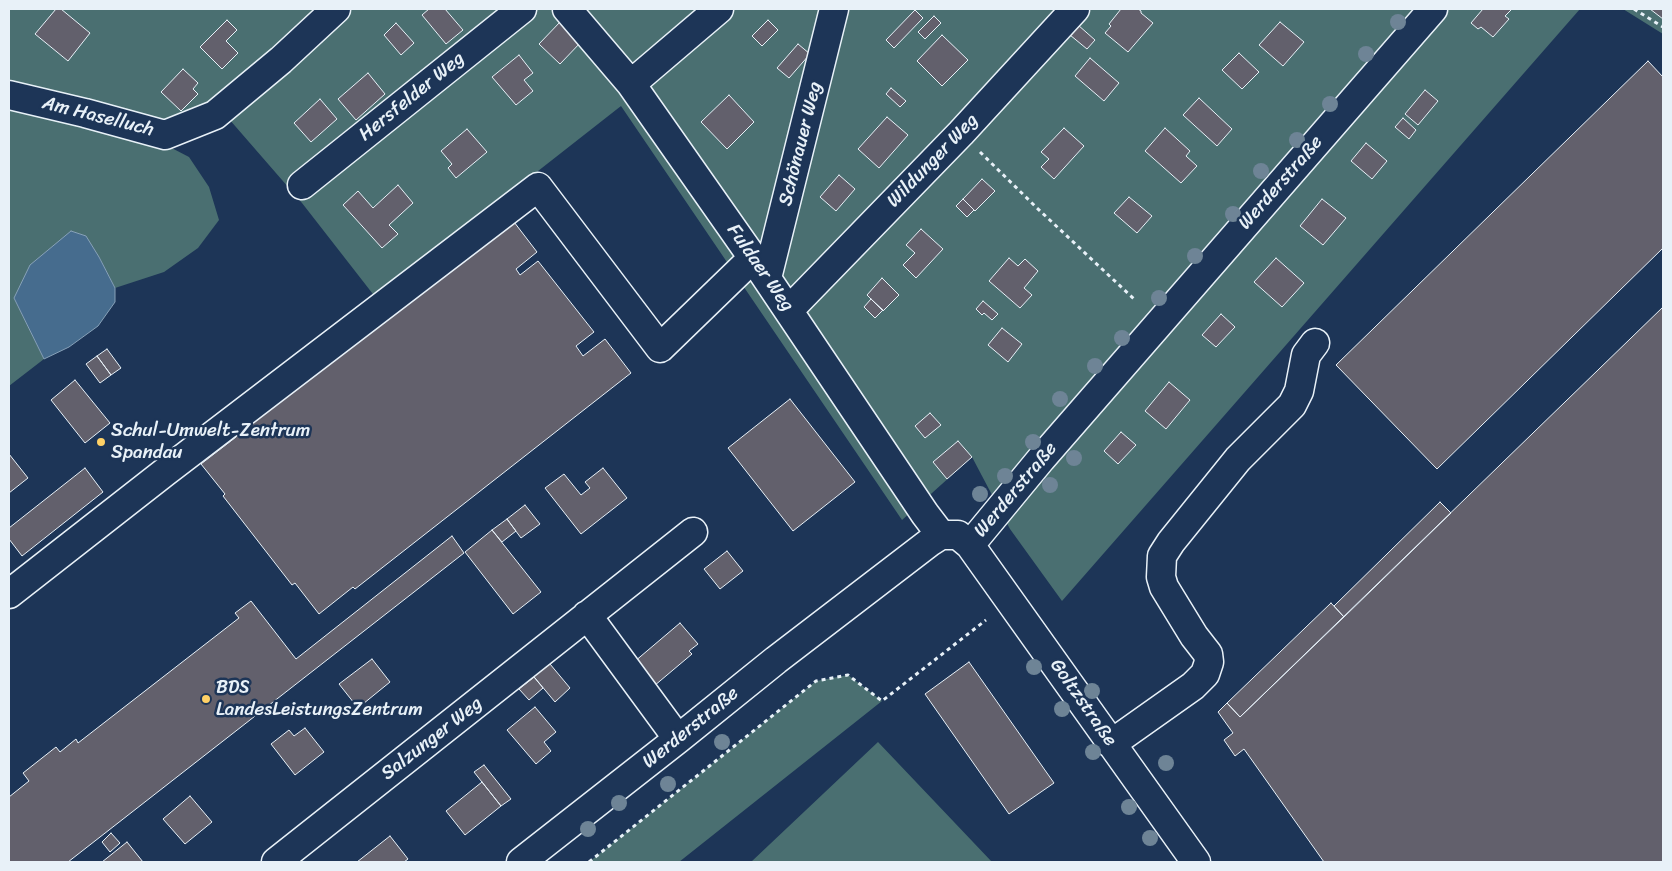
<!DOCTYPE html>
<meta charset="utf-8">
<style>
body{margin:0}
#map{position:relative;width:1672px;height:871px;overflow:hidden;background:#1d3557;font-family:Sriracha,sans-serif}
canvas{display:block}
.frame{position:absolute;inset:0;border:10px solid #e8f1f8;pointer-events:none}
</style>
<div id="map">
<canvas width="1672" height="871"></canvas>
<div class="frame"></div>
</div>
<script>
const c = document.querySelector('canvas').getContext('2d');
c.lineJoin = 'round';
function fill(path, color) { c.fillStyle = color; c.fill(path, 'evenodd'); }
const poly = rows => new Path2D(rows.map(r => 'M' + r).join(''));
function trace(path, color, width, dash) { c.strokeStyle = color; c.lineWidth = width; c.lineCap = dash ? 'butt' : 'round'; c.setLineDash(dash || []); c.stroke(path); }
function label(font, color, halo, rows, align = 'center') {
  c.font = font + ' Sriracha,sans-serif'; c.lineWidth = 5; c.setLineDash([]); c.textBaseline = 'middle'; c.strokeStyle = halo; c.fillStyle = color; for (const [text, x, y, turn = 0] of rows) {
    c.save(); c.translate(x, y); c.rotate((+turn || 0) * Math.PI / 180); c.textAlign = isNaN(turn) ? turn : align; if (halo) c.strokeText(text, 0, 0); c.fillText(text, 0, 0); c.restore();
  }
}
fill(poly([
 [9,9,1580,9,1062,601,1010,529,972,457,902,520,621,106,376,298,302,203,229,119,165,135,9,95],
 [1623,9,1663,9,1663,34],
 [9,107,164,144,189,157,209,187,219,220,198,248,164,272,115,288,99,257,14,298,44,359,9,386],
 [848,675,882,701,679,862,589,862,816,681],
 [878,742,992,862,751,862]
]), '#4a6f71');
const water = poly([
 [71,231,86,236,99,257,115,288,115,302,98,326,69,347,44,359,14,298,30,265,71,231]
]);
fill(water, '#466c8e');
trace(water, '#87a1b8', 1);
const building = poly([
 [56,9,61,9,90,33,68,61,35,34,56,9],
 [429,9,445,9,463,30,446,44,422,15,429,9],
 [1121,9,1138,9,1141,11,1141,13,1153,23,1128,52,1105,33,1111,26,1109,24,1121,9],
 [1483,9,1512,9,1505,16,1509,19,1493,37,1481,27,1478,29,1471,23,1483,9],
 [1650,9,1663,9,1663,19,1650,9],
 [915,10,923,18,894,48,886,40,915,10],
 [934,16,941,23,925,39,918,32,934,16],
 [227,20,237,30,226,41,238,53,222,69,200,47,227,20],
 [768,20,778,30,762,46,752,36,768,20],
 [561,21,582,41,560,64,539,44,561,21],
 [1280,22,1304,42,1283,66,1259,45,1280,22],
 [396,23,414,43,401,55,384,35,396,23],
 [1078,25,1095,40,1087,49,1070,35,1078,25],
 [942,35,968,60,942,86,917,61,942,35],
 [798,44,810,54,789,78,777,68,798,44],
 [1239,53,1259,72,1242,89,1222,70,1239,53],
 [519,55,533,73,524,80,533,91,516,105,492,77,519,55],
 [1090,58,1119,83,1104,101,1075,76,1090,58],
 [1648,61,1663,77,1663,248,1437,469,1336,365,1648,61],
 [183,69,198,83,193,89,198,94,181,111,161,92,183,69],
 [368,73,385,94,356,120,338,99,368,73],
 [891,88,906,101,900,107,886,94,891,88],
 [1425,90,1438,101,1418,125,1405,114,1425,90],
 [729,95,754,122,727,149,701,122,729,95],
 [1199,98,1232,129,1217,146,1183,115,1199,98],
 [320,99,337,119,311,142,294,123,320,99],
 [887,117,908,135,879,168,858,149,887,117],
 [1403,118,1416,130,1409,139,1395,127,1403,118],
 [1064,128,1084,146,1054,179,1041,167,1049,159,1041,152,1064,128],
 [1165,128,1190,151,1186,156,1197,166,1181,183,1145,151,1165,128],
 [467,129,487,152,456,178,448,168,452,164,441,151,467,129],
 [1366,143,1387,161,1372,179,1351,161,1366,143],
 [839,175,855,189,836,211,820,197,839,175],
 [982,179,995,191,975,211,963,199,982,179],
 [398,185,413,203,389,225,398,234,382,248,343,205,358,191,373,208,398,185],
 [1129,197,1152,216,1137,233,1114,213,1129,197],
 [963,199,974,210,967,217,956,206,963,199],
 [1322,199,1346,218,1323,245,1300,226,1322,199],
 [511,218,537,252,516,269,520,275,538,261,594,332,576,346,583,356,605,339,631,373,355,589,353,587,319,614,295,583,292,585,223,496,225,494,201,464,236,437,234,435,511,218],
 [921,229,943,249,916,278,903,265,915,253,906,245,921,229],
 [1009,258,1018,266,1025,259,1038,271,1024,288,1032,295,1020,308,989,281,1009,258],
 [1276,258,1304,283,1282,307,1254,282,1276,258],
 [882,278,899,295,883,311,867,295,882,278],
 [871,299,883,310,875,318,864,307,871,299],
 [983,301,998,314,992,320,984,313,982,315,976,309,983,301],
 [1663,307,1663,862,1324,862,1244,749,1235,756,1224,740,1233,733,1218,712,1227,703,1240,717,1663,307],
 [1221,314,1235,327,1216,347,1202,335,1221,314],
 [1002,328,1022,344,1008,362,988,345,1002,328],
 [107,349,121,368,111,375,97,356,107,349],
 [97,356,111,375,100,383,86,364,97,356],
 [75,380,110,423,85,443,51,400,75,380],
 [1169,382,1190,400,1166,429,1145,411,1169,382],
 [790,399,855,482,793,531,728,448,790,399],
 [930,413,941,425,925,438,915,426,930,413],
 [1121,432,1136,445,1118,464,1104,451,1121,432],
 [958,441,972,457,947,479,933,462,958,441],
 [9,454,28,478,9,493,9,454],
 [85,468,103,492,22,556,9,539,9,528,85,468],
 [603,468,627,498,581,534,545,488,564,474,581,495,590,488,585,482,603,468],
 [1440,502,1451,513,1344,617,1334,606,1440,502],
 [525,505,540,524,521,538,507,519,525,505],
 [507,519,516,531,502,542,492,530,507,519],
 [492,530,541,592,513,614,465,552,492,530],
 [452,536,464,553,68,862,9,862,9,797,29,781,23,773,56,747,60,752,76,739,78,743,239,618,235,613,251,601,296,659,452,536],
 [727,551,743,571,720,589,704,569,727,551],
 [1331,603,1344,617,1240,717,1227,703,1331,603],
 [680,623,698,644,689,651,692,654,654,686,634,662,680,623],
 [553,653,557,658,550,664,570,688,555,702,530,672,553,653],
 [372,659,390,682,358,708,339,684,372,659],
 [969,662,1054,783,1009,814,925,694,969,662],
 [534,677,543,688,529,700,519,689,534,677],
 [535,707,556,732,544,742,551,751,536,764,507,730,535,707],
 [305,728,324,752,295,775,271,744,289,730,294,736,305,728],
 [484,765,511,799,501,806,474,772,484,765],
 [482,782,501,806,465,835,446,811,482,782],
 [190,796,212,822,185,844,163,819,190,796],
 [111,833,120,843,110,852,102,842,111,833],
 [390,836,408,859,404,862,357,862,390,836],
 [127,842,143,862,102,862,127,842]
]);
fill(building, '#62606c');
trace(building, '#e8f1f8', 1);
const minor = poly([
 [567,9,631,84,753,258,925,514,941,535],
 [631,84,719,9],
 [9,95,85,113,165,135,215,115,281,60,336,9],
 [302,185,522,9],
 [767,278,834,9],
 [789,310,961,133,1075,9],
 [970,545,1041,459,1433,9],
 [9,594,165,472,538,187,660,348,753,258],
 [587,615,678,739],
 [1111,744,1193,686,1205,674,1209,662,1208,654,1194,636,1164,587,1161,577,1162,556,1171,542,1238,459,1292,405,1299,391,1306,355,1315,343],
 [276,862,693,532],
 [521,862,678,739,776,660,930,542,941,535,958,535,970,545,1196,862]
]);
trace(minor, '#e8f1f8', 31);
trace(poly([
 [1634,9,1663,27],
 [980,152,1037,208,1134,299],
 [589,862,816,681,848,675,882,701,986,620]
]), '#e8f1f8', 3, [4, 4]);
trace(minor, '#1d3557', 28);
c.fillStyle = '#6e8496';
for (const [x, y] of [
 [1398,22],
 [1366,54],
 [1330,104],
 [1297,140],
 [1261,171],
 [1233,214],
 [1195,256],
 [1159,298],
 [1122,338],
 [1095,366],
 [1060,399],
 [1033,442],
 [1074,458],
 [1005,476],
 [1050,485],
 [980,494],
 [1034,667],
 [1092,691],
 [1062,709],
 [722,742],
 [1093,752],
 [1166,763],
 [668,784],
 [619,803],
 [1129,807],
 [588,829],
 [1150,838]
]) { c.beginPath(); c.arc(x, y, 8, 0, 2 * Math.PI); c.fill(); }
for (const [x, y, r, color] of [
 [101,442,5,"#ffd166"],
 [206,699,5,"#ffd166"]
]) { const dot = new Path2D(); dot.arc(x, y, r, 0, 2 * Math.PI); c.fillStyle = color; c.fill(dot); trace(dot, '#1d3557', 2); }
label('19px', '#e8f1f8', '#1d3557', [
 ["Hersfelder Weg",412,97,-39],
 ["Am Haselluch",98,117,14],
 ["Schönauer Weg",801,144,-76],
 ["Wildunger Weg",933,161,-46],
 ["Werderstraße",1281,183,-49],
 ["Fuldaer Weg",760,268,55],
 ["Werderstraße",1016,490,-50],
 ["Goltzstraße",1083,703,55],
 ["Werderstraße",691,728,-39],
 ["Salzunger Weg",432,739,-38]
]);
label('19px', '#e8f1f8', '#1d3557', [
 ["Schul-Umwelt-Zentrum",111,431],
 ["Spandau",111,453],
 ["BDS",216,688],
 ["LandesLeistungsZentrum",216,710]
], 'left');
</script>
